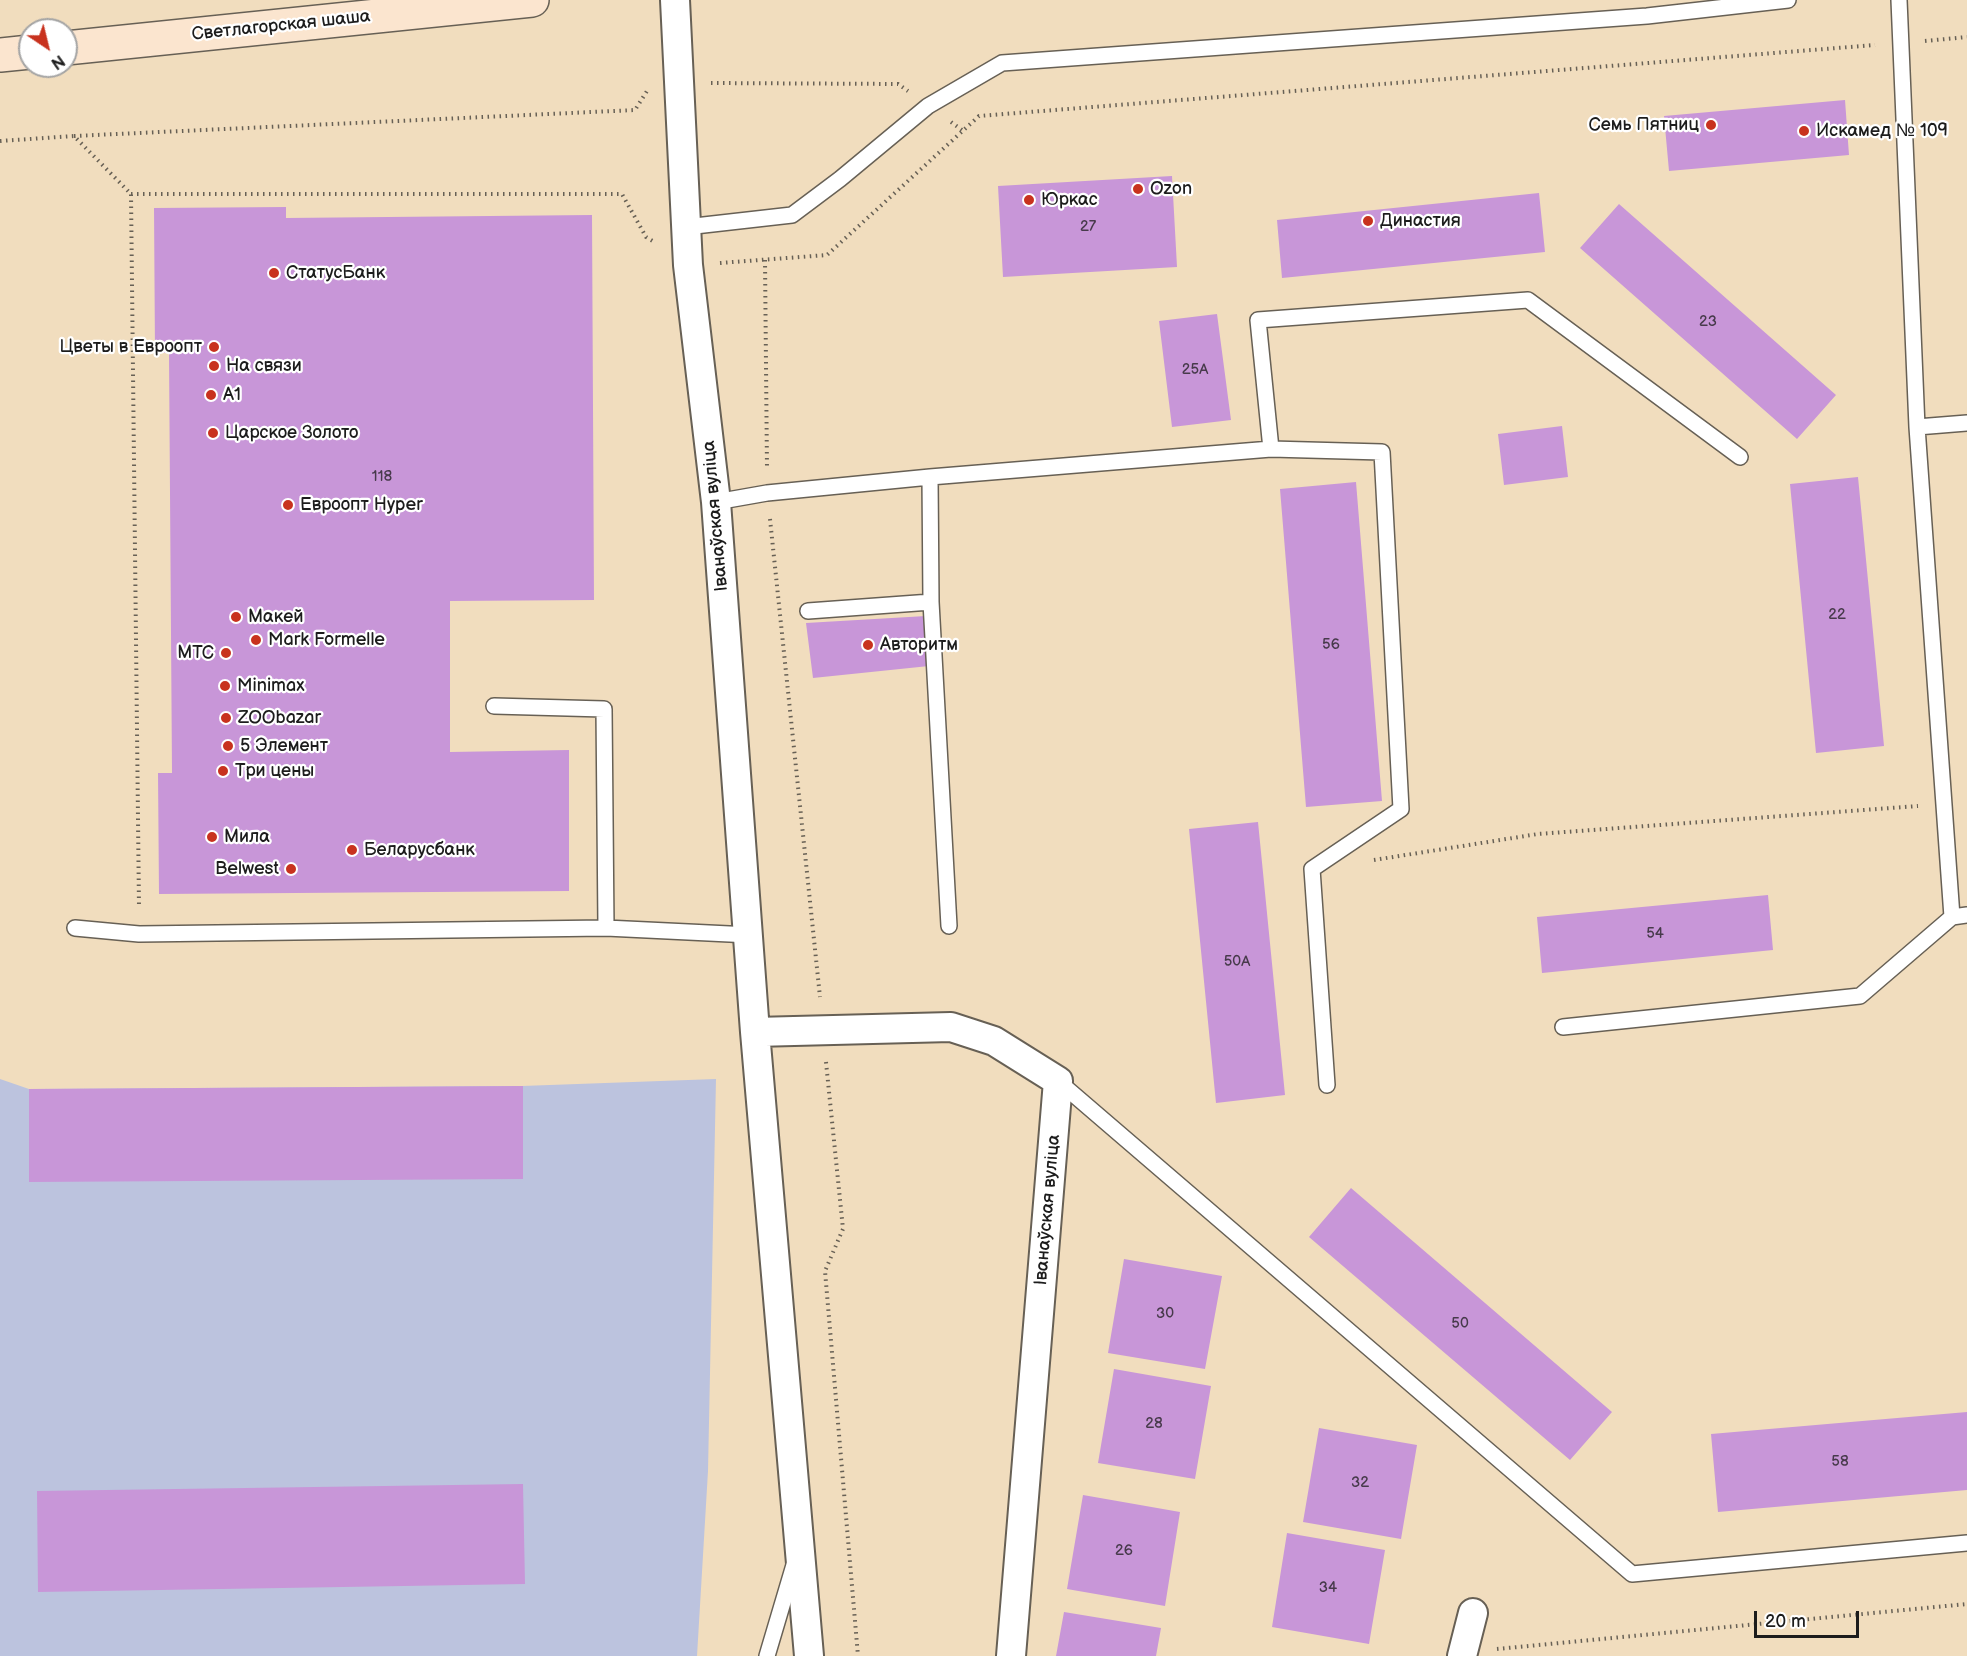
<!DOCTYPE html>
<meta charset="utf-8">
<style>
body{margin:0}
#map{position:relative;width:1967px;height:1656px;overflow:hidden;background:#f1ddbe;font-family:"Balsamiq Sans",sans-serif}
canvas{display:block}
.north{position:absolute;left:18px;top:18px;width:60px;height:60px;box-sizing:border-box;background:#fff;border:2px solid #a4a4a4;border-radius:50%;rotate:145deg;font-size:16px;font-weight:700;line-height:24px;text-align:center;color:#1c1c1c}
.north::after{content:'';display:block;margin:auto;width:21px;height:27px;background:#c8321e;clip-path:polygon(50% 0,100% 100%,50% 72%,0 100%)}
.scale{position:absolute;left:1754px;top:1611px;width:105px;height:27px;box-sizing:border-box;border:3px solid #1c1c1c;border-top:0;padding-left:8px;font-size:18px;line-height:21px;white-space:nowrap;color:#1c1c1c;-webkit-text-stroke:4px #fff;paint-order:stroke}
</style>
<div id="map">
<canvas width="1967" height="1656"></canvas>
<div class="north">N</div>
<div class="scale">20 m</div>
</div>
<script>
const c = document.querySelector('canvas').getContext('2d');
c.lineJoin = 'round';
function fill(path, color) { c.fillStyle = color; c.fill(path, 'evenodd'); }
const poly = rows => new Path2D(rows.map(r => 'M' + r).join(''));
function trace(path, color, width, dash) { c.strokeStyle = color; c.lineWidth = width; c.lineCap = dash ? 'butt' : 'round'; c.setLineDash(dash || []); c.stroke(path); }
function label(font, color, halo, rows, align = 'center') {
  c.font = font + ' "Balsamiq Sans",sans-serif'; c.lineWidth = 4.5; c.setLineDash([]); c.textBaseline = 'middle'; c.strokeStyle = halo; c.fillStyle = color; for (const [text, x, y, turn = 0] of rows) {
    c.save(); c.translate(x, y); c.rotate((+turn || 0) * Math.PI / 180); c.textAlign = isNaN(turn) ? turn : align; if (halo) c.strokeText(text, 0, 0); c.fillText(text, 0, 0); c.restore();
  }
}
fill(poly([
 [0,1079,29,1089,522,1086,716,1079,708,1471,697,1656,0,1656]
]), '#bcc3de');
fill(poly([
 [1845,100,1849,155,1669,171,1664,116],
 [1172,176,1177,267,1003,277,998,186],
 [1539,193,1545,252,1282,278,1277,220],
 [1619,204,1836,395,1797,439,1580,248],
 [286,207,286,218,592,215,594,600,450,601,450,752,569,750,569,891,159,894,158,773,172,773,169,353,155,353,154,208],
 [1217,314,1231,420,1172,427,1159,321],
 [1562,426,1568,477,1504,485,1498,434],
 [1858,477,1884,746,1816,753,1790,484],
 [1356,482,1382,801,1306,807,1280,489],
 [926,616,929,666,813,678,806,623],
 [1258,822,1285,1095,1216,1103,1189,829],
 [1768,895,1773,950,1542,973,1537,917],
 [523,1086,523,1179,29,1182,29,1089],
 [1351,1188,1612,1412,1570,1460,1309,1237],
 [1124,1259,1222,1276,1205,1369,1108,1353],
 [1114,1369,1211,1386,1195,1479,1098,1463],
 [1967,1412,1967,1490,1718,1512,1711,1434],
 [1319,1428,1417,1445,1401,1539,1303,1522],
 [523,1484,525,1584,38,1592,37,1491],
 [1083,1495,1180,1512,1165,1606,1067,1589],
 [1287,1533,1385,1550,1369,1644,1272,1627],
 [1064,1612,1161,1628,1156,1656,1056,1656]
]), '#c896d8');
const lane = poly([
 [1899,0,1917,427,1967,423],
 [686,227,792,215,840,179,928,106,1002,63,1647,16,1788,0],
 [1917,427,1952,917,1967,915],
 [1271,449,1382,452,1401,809,1312,869,1327,1085],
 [930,477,931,602,949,926],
 [716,502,767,493,930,477,1271,449,1258,320,1528,300,1740,457],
 [808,611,931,602],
 [494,706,604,709,606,928,750,935],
 [75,928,139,934,606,928],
 [1563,1027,1860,996,1952,917],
 [1058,1081,1632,1574,1967,1543],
 [767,1656,794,1565]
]);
const street = poly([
 [675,0,688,265,716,502,755,1032,809,1656],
 [755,1032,951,1027,994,1041,1058,1081,1011,1656],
 [1462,1656,1473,1613]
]);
const secondary = poly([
 [66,48,532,0],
 [0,55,30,52]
]);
trace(lane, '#676055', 18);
trace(street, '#676055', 32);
trace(secondary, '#676055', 36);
trace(poly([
 [1925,41,1967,37],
 [711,83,898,84,908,91],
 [951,122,962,130],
 [74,136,635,110,647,91],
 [0,141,74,136,131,194,139,908],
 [131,194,622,194,646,237,656,243],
 [765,260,767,469],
 [720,263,827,255,979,116,1875,45],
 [770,519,820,997],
 [1374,860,1538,834,1918,806],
 [826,1062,843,1229,825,1271,858,1656],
 [1497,1649,1967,1604]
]), '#676055', 4, [1.5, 4.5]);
trace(lane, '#fff', 15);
trace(street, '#fff', 28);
trace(secondary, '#fbe5cf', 33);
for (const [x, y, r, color] of [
 [1711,125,6,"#c8321e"],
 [1804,131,6,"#c8321e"],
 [1138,189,6,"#c8321e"],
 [1029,200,6,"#c8321e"],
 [1368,221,6,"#c8321e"],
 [274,273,6,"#c8321e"],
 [214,347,6,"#c8321e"],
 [214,366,6,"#c8321e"],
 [211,395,6,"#c8321e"],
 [213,433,6,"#c8321e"],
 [288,505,6,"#c8321e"],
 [236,617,6,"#c8321e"],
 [256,640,6,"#c8321e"],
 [868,645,6,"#c8321e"],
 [226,653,6,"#c8321e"],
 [225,686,6,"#c8321e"],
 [226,718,6,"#c8321e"],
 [228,746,6,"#c8321e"],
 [223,771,6,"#c8321e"],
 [212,837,6,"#c8321e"],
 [352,850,6,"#c8321e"],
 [291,869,6,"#c8321e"]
]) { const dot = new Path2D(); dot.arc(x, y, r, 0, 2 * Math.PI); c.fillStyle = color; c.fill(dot); trace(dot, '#fff', 2); }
label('15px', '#473a4b', null, [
 ["27",1088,227],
 ["23",1708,322],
 ["25А",1195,370],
 ["118",382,477],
 ["22",1837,615],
 ["56",1331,645],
 ["54",1655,934],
 ["50А",1237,962],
 ["30",1165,1314],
 ["50",1460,1324],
 ["28",1154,1424],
 ["58",1840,1462],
 ["32",1360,1483],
 ["26",1124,1551],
 ["34",1328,1588]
]);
label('18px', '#1c1c1c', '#fff', [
 ["Светлагорская шаша",281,26,-6],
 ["Іванаўская вуліца",716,516,-95],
 ["Іванаўская вуліца",1048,1210,-85]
]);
label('18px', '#1c1c1c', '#fff', [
 ["Семь Пятниц",1699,125,"right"],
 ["Искамед № 109",1816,131],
 ["Ozon",1150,189],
 ["Юркас",1041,200],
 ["Династия",1380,221],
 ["СтатусБанк",286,273],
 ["Цветы в Евроопт",202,347,"right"],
 ["На связи",226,366],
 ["A1",223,395],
 ["Царское Золото",225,433],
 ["Евроопт Hyper",300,505],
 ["Макей",248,617],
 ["Mark Formelle",268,640],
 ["Авторитм",880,645],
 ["МТС",214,653,"right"],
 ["Minimax",237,686],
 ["ZOObazar",238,718],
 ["5 Элемент",240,746],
 ["Три цены",235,771],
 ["Мила",224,837],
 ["Беларусбанк",364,850],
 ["Belwest",279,869,"right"]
], 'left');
</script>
